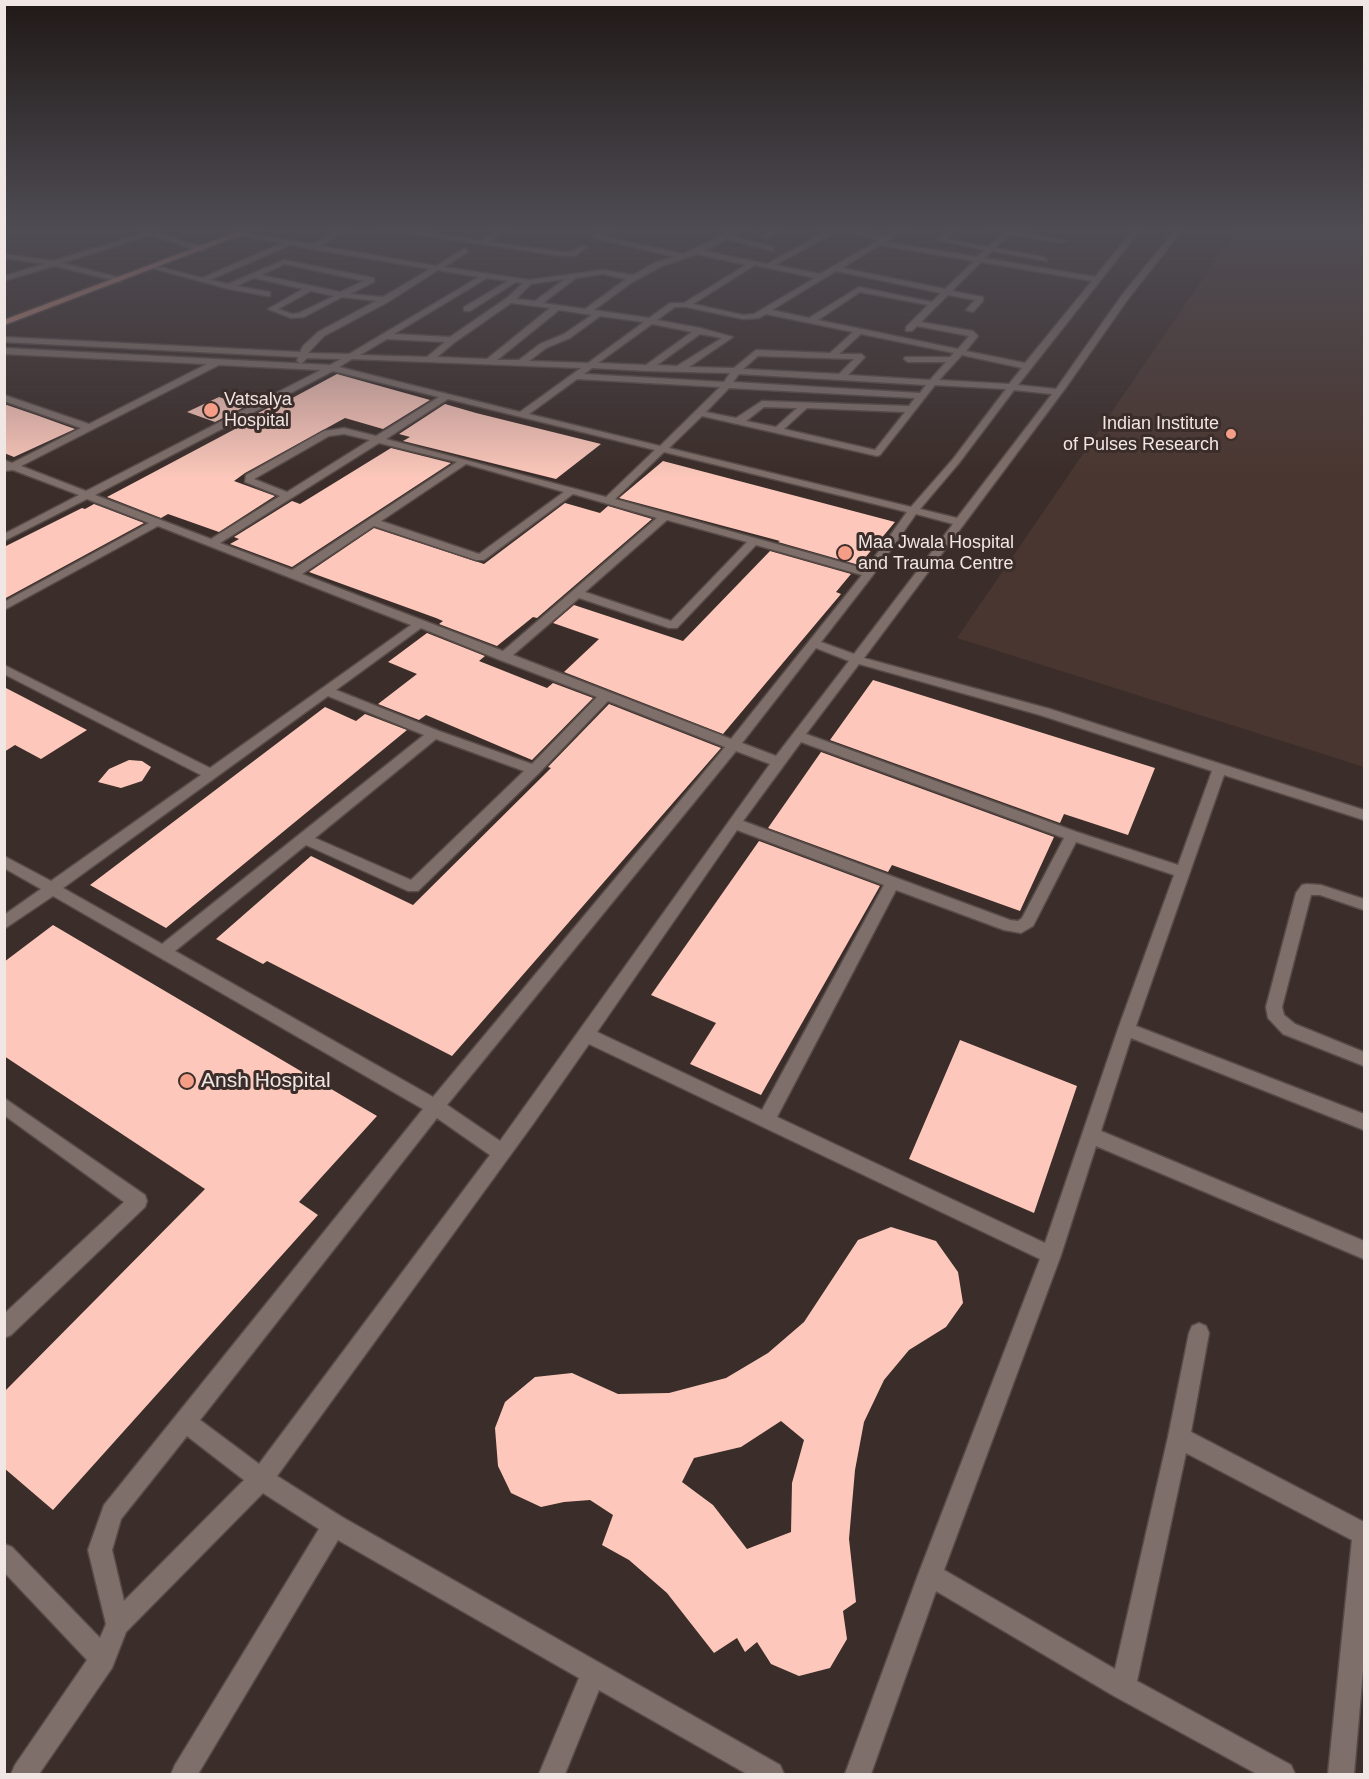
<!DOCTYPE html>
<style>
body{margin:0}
#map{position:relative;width:1369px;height:1779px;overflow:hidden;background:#3b2d29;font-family:Helvetica,sans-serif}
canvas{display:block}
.frame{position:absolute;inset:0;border:6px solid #f0e6e4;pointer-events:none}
</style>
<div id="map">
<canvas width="1369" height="1779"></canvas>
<div class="frame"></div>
</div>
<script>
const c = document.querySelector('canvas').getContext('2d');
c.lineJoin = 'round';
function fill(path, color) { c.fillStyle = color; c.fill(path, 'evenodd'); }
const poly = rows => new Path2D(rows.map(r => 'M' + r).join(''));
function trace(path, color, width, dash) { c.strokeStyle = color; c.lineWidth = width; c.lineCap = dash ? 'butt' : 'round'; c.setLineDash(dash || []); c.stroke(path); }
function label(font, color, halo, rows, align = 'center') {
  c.font = font + ' Helvetica,sans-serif'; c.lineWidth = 6; c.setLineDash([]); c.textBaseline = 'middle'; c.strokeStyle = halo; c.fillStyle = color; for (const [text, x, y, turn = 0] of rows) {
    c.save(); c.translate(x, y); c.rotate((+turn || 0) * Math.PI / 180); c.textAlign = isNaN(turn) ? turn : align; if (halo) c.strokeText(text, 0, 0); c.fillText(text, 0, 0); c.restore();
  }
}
fill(poly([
 [1237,229,1364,229,1364,767,957,638]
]), '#4a3630');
fill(poly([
 [337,374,430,400,383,429,345,418,245,473,234,481,275,496,219,532,168,514,161,518,107,497,235,429,230,427,280,402,283,403],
 [219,397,246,406,215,422,187,412],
 [4,404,39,416,75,429,14,457,4,453],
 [445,404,476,413,601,444,556,479,403,441,410,437,399,434],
 [391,448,451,463,292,567,230,544,239,539,234,537,292,501,300,504],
 [663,461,895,522,859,565,778,542,780,541,619,498],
 [565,503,600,513,608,506,652,519,537,618,533,617,497,646,439,624,443,621,436,618,309,572,374,528,484,564],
 [94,504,144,523,4,599,4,547,82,508,85,509],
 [770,551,851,574,836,592,841,594,723,734,564,672,599,639,553,623,574,605,683,641],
 [427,633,485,656,479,661,547,688,553,683,593,698,532,760,426,715,419,720,378,704,417,674,388,662],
 [873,680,1155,768,1128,835,1064,814,1060,823,830,740],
 [4,687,87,730,41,759,15,745,4,752],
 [609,704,721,748,452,1056,267,961,263,964,216,939,311,856,413,905,551,768,548,767],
 [325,707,356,721,365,714,407,730,166,928,90,885],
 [821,752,1054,837,1020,911,892,865,888,872,768,828],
 [129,760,142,761,151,767,142,781,121,788,98,782,109,769],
 [759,841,880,886,761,1095,690,1064,716,1023,651,995],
 [53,925,377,1116,299,1202,318,1215,53,1510,4,1468,4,1392,205,1189,4,1056,4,962],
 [960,1040,1077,1086,1034,1213,909,1159],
 [891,1227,936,1241,958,1272,963,1303,946,1327,909,1350,884,1380,864,1422,855,1470,849,1539,856,1602,843,1611,847,1639,830,1668,799,1676,771,1664,757,1642,745,1652,737,1638,714,1653,667,1593,629,1560,602,1545,613,1515,590,1500,564,1502,541,1507,511,1493,498,1466,495,1428,505,1402,535,1377,572,1373,618,1394,669,1393,726,1378,768,1353,804,1322,858,1240],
 [781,1421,804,1440,792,1483,791,1532,747,1549,713,1505,682,1482,694,1458,741,1447]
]), '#fdc8bb');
const minor = poly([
 [139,229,148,229,207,249,200,251,151,235,62,263,121,278,121,282,54,266,4,281,4,276,44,264,4,258,4,254,53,261,144,233,139,229],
 [339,229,348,229,321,246,436,266,465,248,468,252,444,267,529,280,603,270,633,275,656,262,675,257,594,238,594,236,601,229,608,230,602,236,683,254,735,229,744,229,732,236,773,247,773,251,727,239,704,251,767,264,831,229,853,229,884,237,896,229,905,229,886,242,977,257,985,250,937,240,949,229,957,229,947,239,988,247,1004,233,989,229,1017,229,1016,231,1066,241,1062,243,1011,234,995,248,1044,257,1047,261,992,251,984,258,1095,277,1134,229,1141,229,1018,385,1056,389,1122,295,1176,229,1183,229,1128,299,1067,386,864,658,1050,709,1364,810,1364,820,1224,775,1136,1026,1364,1114,1364,1130,1131,1038,1101,1131,1364,1241,1364,1259,1096,1146,1061,1255,944,1570,1115,1669,1168,1437,1189,1333,1192,1326,1199,1323,1206,1326,1209,1333,1191,1432,1364,1522,1364,1659,1354,1774,1328,1774,1352,1540,1186,1453,1137,1681,1291,1765,1295,1774,1257,1774,1114,1696,936,1591,871,1774,845,1774,918,1575,1040,1259,589,1044,533,1124,277,1476,342,1517,780,1765,784,1774,747,1774,599,1690,565,1774,539,1774,579,1678,338,1540,198,1774,171,1774,175,1765,319,1529,263,1493,126,1632,112,1668,39,1774,11,1774,15,1765,87,1660,4,1572,4,1544,12,1547,100,1638,106,1624,88,1550,104,1505,423,1109,53,896,4,929,4,915,41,889,4,868,4,856,51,881,201,775,4,674,4,665,210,768,411,625,158,526,4,610,4,602,149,523,87,499,4,541,4,534,79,495,13,470,4,471,4,460,12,463,81,428,4,401,4,395,89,424,207,364,4,354,4,348,330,365,341,359,307,358,301,364,297,361,298,357,4,342,4,337,300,352,303,346,318,332,376,301,342,297,304,317,291,318,268,309,303,289,254,278,237,286,270,292,270,296,267,296,229,289,148,267,152,265,202,278,282,243,241,236,239,233,313,244,339,229],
 [840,230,879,240,820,274,775,265,840,230],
 [290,245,313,249,430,269,383,297,350,294,374,282,374,278,284,260,228,284,210,280,290,245],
 [880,245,974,261,945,289,842,268,880,245],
 [697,254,746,265,684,303,670,303,649,318,594,310,631,283,662,266,697,254],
 [981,262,1092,281,1025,363,966,351,978,336,973,331,921,322,948,295,975,300,966,310,973,312,983,301,983,297,952,291,981,262],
 [285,264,364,281,340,292,261,275,285,264],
 [755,265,815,278,754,314,743,315,693,304,755,265],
 [438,270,479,277,349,354,308,353,324,336,388,302,438,270],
 [836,271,941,293,932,302,859,287,809,318,772,310,836,271],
 [603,274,626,279,585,309,543,303,576,278,603,274],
 [487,278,508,281,464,307,464,311,470,311,516,282,523,283,507,298,450,337,394,334,487,278],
 [565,279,535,301,516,299,531,284,565,279],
 [311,291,334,296,299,313,292,314,278,309,311,291],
 [860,292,928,305,906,327,906,331,912,331,917,326,969,336,958,349,818,320,860,292],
 [511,303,550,308,487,359,437,357,455,342,511,303],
 [675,307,686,307,743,319,759,318,766,314,853,332,830,353,756,350,734,368,689,367,733,337,700,328,657,320,675,307],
 [559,310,592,315,564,334,540,344,519,360,497,360,559,310],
 [600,316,644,322,588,363,529,361,546,348,570,338,600,316],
 [652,324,692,332,646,365,598,363,652,324],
 [700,334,722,338,677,366,657,365,700,334],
 [861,334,954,353,950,357,905,357,904,359,908,362,946,362,930,380,848,375,865,357,861,354,839,354,861,334],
 [387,339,445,342,427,357,360,355,387,339],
 [962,355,1022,368,1009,384,939,380,962,355],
 [758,356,854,359,839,374,743,369,758,356],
 [352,359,581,368,520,412,339,367,352,359],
 [219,365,321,370,86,491,21,466,219,365],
 [592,368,648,371,730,373,724,382,584,374,592,368],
 [333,371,439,397,376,436,344,428,324,431,246,475,245,482,280,496,211,539,95,495,333,371],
 [739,374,926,385,920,393,733,382,739,374],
 [577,379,720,387,660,446,529,414,577,379],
 [935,385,1006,389,953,459,911,507,669,448,702,416,877,456,880,455,935,385],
 [729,388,915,398,909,406,762,401,736,418,706,412,729,388],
 [1014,390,1052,394,957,518,920,509,959,463,1014,390],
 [448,399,655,450,606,497,386,439,448,399],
 [764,407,797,408,776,427,746,421,764,407],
 [807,408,905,412,875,450,784,429,807,408],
 [344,434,370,440,287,492,254,479,329,436,344,434],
 [379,443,457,462,292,570,220,543,379,443],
 [664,452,907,512,866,569,615,499,664,452],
 [466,464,564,492,479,554,381,521,466,464],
 [573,494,657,518,503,651,302,574,374,526,476,560,484,560,573,494],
 [916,514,953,524,854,654,821,642,873,575,916,514],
 [667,520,747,542,671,621,585,592,667,520],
 [756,545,862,575,731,739,513,655,579,598,669,628,677,628,756,545],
 [421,628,500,660,597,697,532,764,439,731,336,690,421,628],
 [816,648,849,661,776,756,742,743,816,648],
 [859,664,1040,715,1212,771,1178,865,1077,832,806,734,859,664],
 [328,696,424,735,162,944,63,888,328,696],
 [608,701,725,747,433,1097,175,951,306,845,408,891,418,891,539,773,608,701],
 [436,739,524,771,411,880,315,838,436,739],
 [801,742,1064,838,1022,918,1018,921,1010,920,743,821,801,742],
 [736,751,770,764,500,1141,447,1105,736,751],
 [737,830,884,885,762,1110,597,1032,737,830],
 [1076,842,1174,875,1118,1029,1045,1243,777,1117,896,890,1004,930,1021,933,1033,926,1076,842],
 [437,1118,490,1155,259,1464,200,1420,437,1118],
 [187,1436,244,1480,124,1601,112,1550,121,1519,187,1436],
 [381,229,402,229,483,241,497,229,505,229,490,242,562,252,570,252,583,245,587,247,575,256,562,256,381,229],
 [773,229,782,229,766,238,762,238,762,236,773,229],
 [1307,884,1321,885,1364,899,1364,910,1320,895,1311,895,1282,1007,1284,1015,1295,1024,1364,1052,1364,1066,1283,1034,1268,1018,1266,1007,1296,893,1302,885,1307,884],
 [4,1098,145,1195,147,1201,145,1207,11,1335,4,1338,4,1314,124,1202,4,1115,4,1098]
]);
const major = poly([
 [245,229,256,229,4,325,4,320,245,229]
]);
trace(minor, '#574b48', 3);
trace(major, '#574b48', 3);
fill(minor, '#7f6f6a');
fill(major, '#c68878');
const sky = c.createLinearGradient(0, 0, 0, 479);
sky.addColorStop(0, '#201917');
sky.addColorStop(0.48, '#4f4c54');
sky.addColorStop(1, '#4f4c5400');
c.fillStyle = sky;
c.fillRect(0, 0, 1369, 479);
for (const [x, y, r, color] of [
 [211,410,8,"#f49e88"],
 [1231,434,6,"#f49e88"],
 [845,553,8,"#f49e88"],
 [187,1081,8,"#f49e88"]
]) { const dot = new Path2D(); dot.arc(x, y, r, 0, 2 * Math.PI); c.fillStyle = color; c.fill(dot); trace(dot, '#3b2d29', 2); }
label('18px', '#f0e6e4', '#3b2d29', [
 ["Vatsalya",224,400],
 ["Hospital",224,421],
 ["Indian Institute",1219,424,"right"],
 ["of Pulses Research",1219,445,"right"],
 ["Maa Jwala Hospital",858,543],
 ["and Trauma Centre",858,564]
], 'left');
label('21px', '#f0e6e4', '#3b2d29', [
 ["Ansh Hospital",201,1081]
], 'left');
</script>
